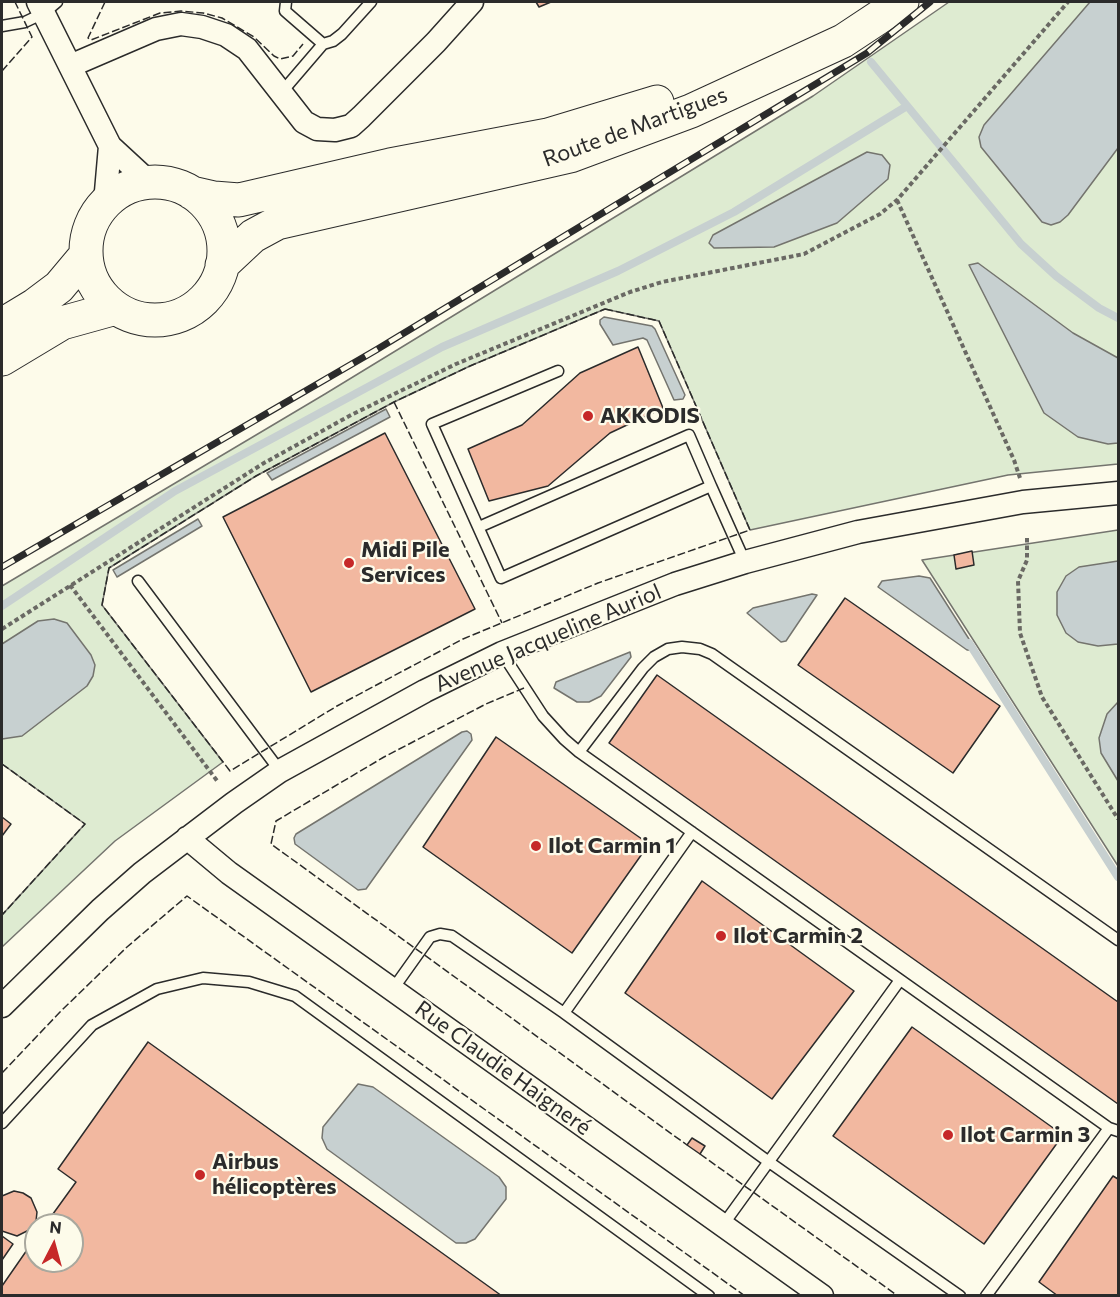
<!DOCTYPE html>
<meta charset="utf-8">
<style>
body{margin:0}
#map{position:relative;width:1120px;height:1297px;overflow:hidden;background:#fdfbea;font-family:Commissioner,sans-serif}
canvas{display:block}
.frame{position:absolute;inset:0;border:3px solid #2b2b2b;pointer-events:none}
.north{position:absolute;left:24px;top:1213px;width:60px;height:60px;box-sizing:border-box;background:#fdfbea;border:2px solid #a9a89e;border-radius:50%;rotate:6deg;font-size:16px;font-weight:700;line-height:24px;text-align:center;color:#2b2b2b}
.north::after{content:'';display:block;margin:auto;width:21px;height:27px;background:#c62828;clip-path:polygon(50% 0,100% 100%,50% 72%,0 100%)}
</style>
<div id="map">
<canvas width="1120" height="1297"></canvas>
<div class="frame"></div>
<div class="north">N</div>
</div>
<script>
const c = document.querySelector('canvas').getContext('2d');
c.lineJoin = 'round';
function fill(path, color) { c.fillStyle = color; c.fill(path, 'evenodd'); }
const poly = rows => new Path2D(rows.map(r => 'M' + r).join(''));
function trace(path, color, width, dash) { c.strokeStyle = color; c.lineWidth = width; c.lineCap = dash ? 'butt' : 'round'; c.setLineDash(dash || []); c.stroke(path); }
function label(font, color, halo, rows, align = 'center') {
  c.font = font + ' Commissioner,sans-serif'; c.lineWidth = 4.5; c.setLineDash([]); c.textBaseline = 'middle'; c.strokeStyle = halo; c.fillStyle = color; for (const [text, x, y, turn = 0] of rows) {
    c.save(); c.translate(x, y); c.rotate((+turn || 0) * Math.PI / 180); c.textAlign = isNaN(turn) ? turn : align; if (halo) c.strokeText(text, 0, 0); c.fillText(text, 0, 0); c.restore();
  }
}
const green = poly([
 [949,2,1118,2,1118,464,1008,475,750,530,659,321,605,309,470,366,394,402,256,476,109,568,102,605,223,762,115,841,2,947,2,915,85,824,2,764,2,586,325,394,813,96,949,2],
 [1118,530,1118,866,922,560,1118,530]
]);
fill(green, '#deebd1');
trace(green, '#74746e', 1.5);
const water = poly([
 [1090,2,1118,2,1118,148,1068,215,1060,222,1051,225,1042,222,981,147,979,137,984,125,1090,2],
 [867,152,882,155,890,165,888,179,837,223,774,247,714,248,709,243,713,235,867,152],
 [978,263,1073,333,1118,358,1118,443,1108,444,1078,437,1044,413,969,265,978,263],
 [604,317,652,326,655,329,685,395,683,399,674,400,647,340,643,338,613,345,600,324,600,320,604,317],
 [386,409,390,417,272,480,267,473,386,409],
 [198,519,202,526,117,577,113,570,198,519],
 [1118,561,1118,644,1098,646,1078,642,1066,633,1057,615,1057,592,1066,576,1079,567,1118,561],
 [919,576,930,578,976,650,967,650,878,587,882,581,919,576],
 [812,594,817,595,786,641,781,642,747,613,753,608,812,594],
 [54,619,67,623,91,655,95,665,93,676,87,686,22,736,2,739,2,644,38,621,54,619],
 [630,652,631,657,601,696,589,702,577,702,554,688,556,682,630,652],
 [1118,702,1118,781,1101,753,1099,738,1107,714,1118,702],
 [467,731,471,734,472,740,366,889,358,890,295,844,294,838,296,834,462,732,467,731],
 [358,1084,373,1087,499,1177,506,1187,506,1199,475,1239,466,1243,456,1243,327,1149,322,1138,323,1127,358,1084]
]);
fill(water, '#c7d0d0');
trace(water, '#74746e', 1.5);
trace(poly([
 [871,62,1021,244,1056,276,1099,308,1118,318],
 [2,606,175,491,442,347,618,271,734,212,907,106],
 [969,643,1118,877]
]), '#c7d0d0', 8);
const building = poly([
 [536,2,551,2,539,7,536,2],
 [638,347,663,408,610,433,548,486,489,501,468,449,522,425,580,373,638,347],
 [385,433,475,609,311,692,223,517,385,433],
 [972,551,974,565,956,569,954,555,972,551],
 [845,598,1000,706,953,773,798,665,845,598],
 [657,675,1118,1002,1118,1104,609,743,657,675],
 [496,737,649,844,572,953,423,847,496,737],
 [2,817,11,824,2,836,2,817],
 [702,881,854,991,772,1099,625,993,702,881],
 [912,1027,1063,1135,984,1244,833,1136,912,1027],
 [148,1042,502,1296,2,1296,2,1286,36,1237,36,1261,72,1261,72,1225,45,1225,76,1182,58,1169,148,1042],
 [692,1138,705,1146,700,1154,687,1145,692,1138],
 [1113,1176,1118,1179,1118,1296,1058,1296,1039,1282,1113,1176],
 [14,1191,23,1193,31,1198,37,1212,36,1221,31,1229,17,1236,2,1231,2,1196,14,1191],
 [2,1236,13,1244,2,1260,2,1236]
]);
fill(building, '#f2b8a0');
trace(building, '#2b2b2b', 1.5);
const service = poly([
 [286,2,285,11,323,44],
 [2,26,25,22,44,13,57,2],
 [281,93,323,44,333,41,342,34,371,2],
 [558,371,432,424,501,578,711,486,745,562],
 [479,527,689,435,711,486],
 [138,581,280,771],
 [502,653,543,716,564,739,579,752,1109,1128,1118,1131],
 [579,752,643,668,654,657,668,649,682,647,700,649,712,654,1118,940],
 [393,989,430,937,440,934,452,936,564,1013,769,1162,960,1296],
 [564,1013,692,832],
 [2,1123,92,1025,157,989,203,978,249,982,295,996,709,1296],
 [723,1225,900,980],
 [986,1296,1109,1128]
]);
const minor = poly([
 [38,2,110,146,149,182],
 [70,66,156,29,181,24,202,27,226,35,247,49,304,122,317,129,335,130,351,126,361,117,436,42,472,2],
 [105,203,110,146],
 [187,838,229,873,822,1296],
 [2,1006,100,910,142,873,234,803,280,771,425,691,502,653,675,584,745,562,858,532,1023,502,1118,493]
]);
const primary = poly([
 '86 251a69 69 0 1 1 138 0a69 69 0 1 1-138 0Z',
 [192,193,214,198,239,200,390,165,548,135,657,102],
 [222,265,253,236,277,223,570,156,691,111,843,41,902,2],
 [2,325,35,305,59,287,85,256],
 [2,359,62,323,116,308]
]);
trace(service, '#2b2b2b', 13);
trace(minor, '#2b2b2b', 25);
trace(primary, '#2b2b2b', 35);
trace(poly([
 [897,200,1014,460,1020,478],
 [1027,538,1027,560,1018,581,1020,633,1042,697,1118,819],
 [70,585,218,782],
 [2,629,264,463,351,415,456,364,630,292,662,282,804,254,880,214,897,200,1068,2]
]), '#6a6964', 4, [4.5, 3]);
trace(service, '#fdfbea', 10);
trace(minor, '#fdfbea', 22);
trace(primary, '#fdfbea', 33);
const rail = poly([
 [2,567,376,350,867,53,930,2]
]);
trace(rail, '#2b2b2b', 7);
trace(rail, '#fdfbea', 4.5, [14]);
trace(poly([
 [105,2,88,38,91,40,160,13,181,11,203,13,222,18,254,37,274,56,280,59,293,56,303,44],
 [2,71,32,37,15,2],
 [605,309,659,321,750,530,598,583,463,639,337,706,230,771,102,605,109,568,256,476,394,402,470,366,605,309],
 [394,402,502,623],
 [524,688,486,704,384,757,276,821,271,844,687,1145],
 [2,764,85,824,2,915],
 [2,1073,60,1012,127,947,187,896,745,1296],
 [700,1154,898,1296]
]), '#2b2b2b', 1.5, [8, 3]);
for (const [x, y, r, color] of [
 [588,416,6,"#c62828"],
 [349,563,6,"#c62828"],
 [536,846,6,"#c62828"],
 [721,936,6,"#c62828"],
 [948,1135,6,"#c62828"],
 [200,1175,6,"#c62828"]
]) { const dot = new Path2D(); dot.arc(x, y, r, 0, 2 * Math.PI); c.fillStyle = color; c.fill(dot); trace(dot, '#fdfbea', 2); }
label('22px', '#2b2b2b', '#fdfbea', [
 ["Route de Martigues",635,127,-20],
 ["Avenue Jacqueline Auriol",548,638,-23],
 ["Rue Claudie Haigneré",503,1068,36]
]);
label('bold 22px', '#2b2b2b', '#fdfbea', [
 ["AKKODIS",600,416],
 ["Midi Pile",361,550],
 ["Services",361,575],
 ["Ilot Carmin 1",548,846],
 ["Ilot Carmin 2",733,936],
 ["Ilot Carmin 3",960,1135],
 ["Airbus",212,1162],
 ["hélicoptères",212,1187]
], 'left');
</script>
